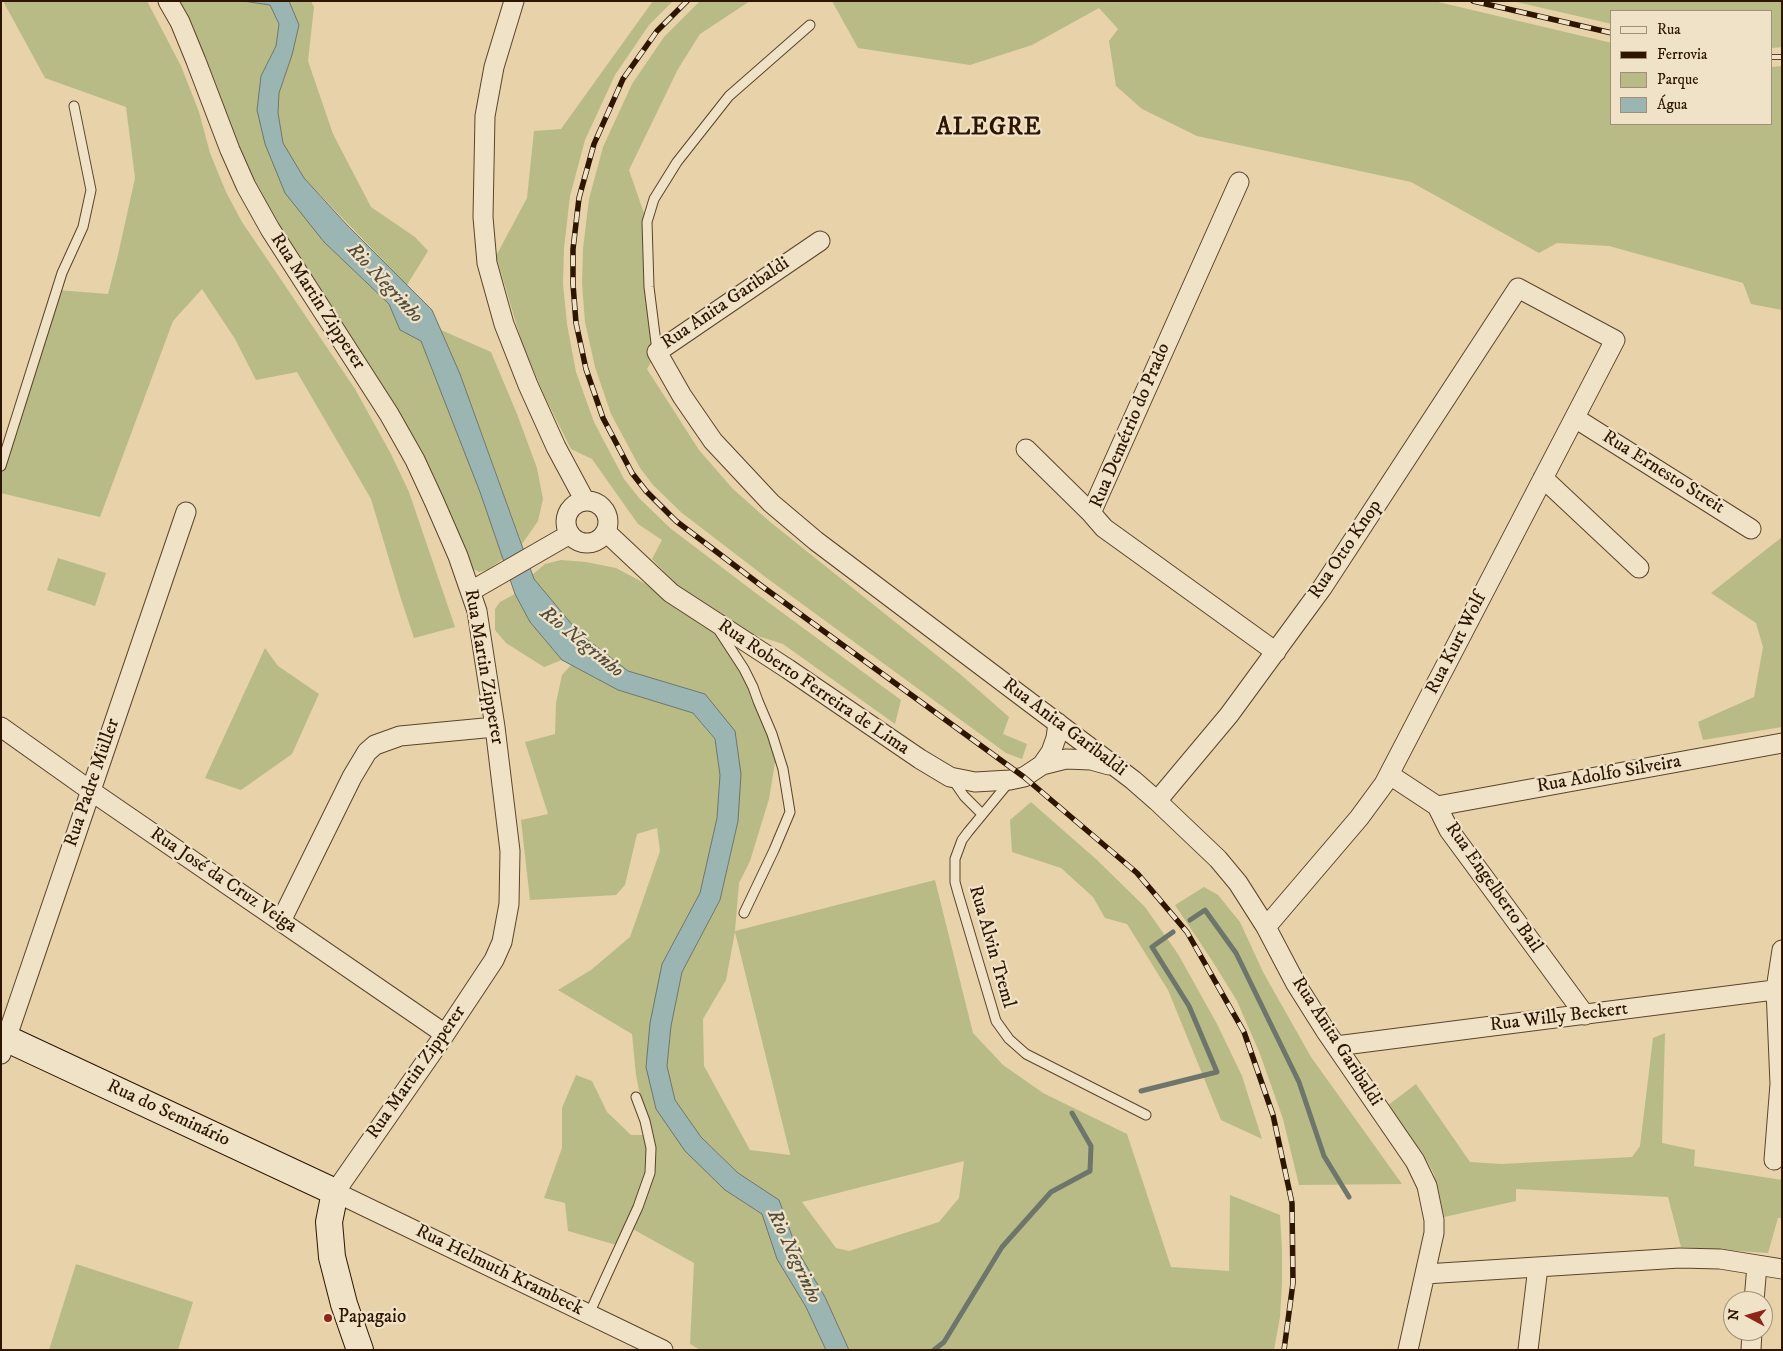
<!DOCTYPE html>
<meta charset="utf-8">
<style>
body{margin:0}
#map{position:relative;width:1783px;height:1351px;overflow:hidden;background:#e7d2a9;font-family:"IM FELL DW Pica",serif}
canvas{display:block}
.frame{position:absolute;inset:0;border:2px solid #2d1500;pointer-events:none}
.legend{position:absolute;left:1610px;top:10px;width:162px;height:115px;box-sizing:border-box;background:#efe2c7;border:1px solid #a19077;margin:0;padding:6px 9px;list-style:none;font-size:15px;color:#2d1500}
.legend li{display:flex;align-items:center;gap:10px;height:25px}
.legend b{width:25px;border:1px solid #a19077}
.north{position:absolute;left:1723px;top:1291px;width:50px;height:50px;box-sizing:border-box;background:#efe2c7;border:1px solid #a19077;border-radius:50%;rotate:276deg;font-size:14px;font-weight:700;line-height:20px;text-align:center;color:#2d1500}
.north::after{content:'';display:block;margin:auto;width:18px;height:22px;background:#8f2418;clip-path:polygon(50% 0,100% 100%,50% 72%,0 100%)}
</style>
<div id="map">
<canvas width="1783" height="1351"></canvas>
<div class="frame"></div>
<ul class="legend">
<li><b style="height:6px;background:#efe2c7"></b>Rua</li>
<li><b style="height:6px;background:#2d1500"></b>Ferrovia</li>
<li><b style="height:14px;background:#b8bb86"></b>Parque</li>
<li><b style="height:14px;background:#9ab5b2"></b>Água</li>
</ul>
<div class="north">N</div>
</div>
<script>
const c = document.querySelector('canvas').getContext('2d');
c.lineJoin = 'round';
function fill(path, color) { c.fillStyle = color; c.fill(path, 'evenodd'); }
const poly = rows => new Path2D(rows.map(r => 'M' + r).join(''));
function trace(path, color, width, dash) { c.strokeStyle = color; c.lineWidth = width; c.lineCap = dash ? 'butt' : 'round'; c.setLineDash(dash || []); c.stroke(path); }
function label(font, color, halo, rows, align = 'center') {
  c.font = font + ' "IM FELL DW Pica",serif'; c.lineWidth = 4.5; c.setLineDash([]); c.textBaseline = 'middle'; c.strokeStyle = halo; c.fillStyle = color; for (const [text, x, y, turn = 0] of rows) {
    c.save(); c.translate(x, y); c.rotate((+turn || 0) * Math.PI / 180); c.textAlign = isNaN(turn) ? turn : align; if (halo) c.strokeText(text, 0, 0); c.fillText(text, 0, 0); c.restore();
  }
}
fill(poly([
 [3,1,147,1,181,66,199,112,210,153,226,192,242,222,355,389,391,454,409,492,455,627,414,638,401,599,371,499,297,372,256,380,235,339,202,289,173,321,100,517,1,493,1,466,57,290,108,294,118,255,135,178,126,107,45,78],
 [177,1,243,1,270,5,279,24,276,46,261,76,257,110,324,242,389,304,400,330,421,341,480,492,503,559,487,570,479,572,471,568,464,556,414,438,389,396,295,255,250,181],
 [289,1,311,1,314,7,308,61,333,134,371,207,415,237,428,251,407,285,304,178,283,143,278,113,279,93,292,55,299,25],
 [653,1,673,1,649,25,615,75,585,140,570,196,564,248,563,284,567,324,576,372,594,422,624,479,639,498,670,528,757,594,901,700,895,724,783,644,748,633,681,589,652,559,662,540,638,524,592,459,571,449,544,395,522,343,496,256,527,198,534,131,561,129],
 [700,1,750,1,700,34,678,69,629,170,647,222,657,352,647,369,699,450,733,489,769,521,960,674,1009,717,1003,734,1027,744,1022,759,1006,753,768,579,682,513,653,485,640,468,611,414,595,367,585,322,582,283,583,249,589,199,603,147,632,84,664,37],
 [832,1,1434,1,1612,43,1612,124,1772,124,1772,67,1782,66,1782,310,1751,304,1743,283,1609,246,1557,243,1539,253,1411,182,1197,136,1142,109,1116,86,1109,41,1118,29,1099,8,1032,45,970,65,858,48],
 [1512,1,1782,1,1782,47,1772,48,1772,11,1612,11,1612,24],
 [441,330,491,352,517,414,537,468,543,499,538,521,522,544,460,374],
 [1782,537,1782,727,1703,740,1698,722,1754,697,1763,647,1756,623,1711,593],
 [58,558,106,573,95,606,47,590],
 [561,560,586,562,616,568,644,583,725,640,777,750,769,799,750,861,739,883,735,931,935,880,973,1033,1003,1065,1043,1093,1127,1134,1171,1267,1229,1271,1230,1195,1280,1215,1282,1250,1282,1284,1280,1317,1274,1350,849,1350,825,1297,797,1250,779,1200,738,1173,701,1137,675,1100,667,1066,671,1026,682,972,720,900,738,821,705,694,628,671,579,633,534,579,532,575,545,564],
 [735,932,790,1154,790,1155,750,1150,704,1066,703,1019,726,980],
 [964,1161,959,1198,939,1222,849,1251,836,1248,802,1202],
 [515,594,530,622,562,660,544,667,506,643,495,630,495,609,500,602],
 [265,648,278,666,319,694,292,754,241,790,205,778],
 [571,665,618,690,693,713,715,740,720,775,717,818,700,893,662,964,646,1067,725,1190,762,1214,777,1259,806,1307,826,1350,700,1350,690,1344,694,1263,629,1227,620,1246,568,1231,565,1203,544,1198,562,1148,562,1108,576,1075,592,1081,607,1112,631,1135,648,1135,636,1075,632,1034,558,990,591,970,630,937,660,851,657,828,637,834,625,885,616,895,530,900,521,820,548,814,525,742,555,734,556,703,562,675],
 [1031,802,1097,860,1145,907,1178,954,1217,1024,1242,1076,1262,1139,1221,1120,1168,990,1127,924,1105,918,1093,897,1061,868,1012,852,1010,820],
 [1204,887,1218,895,1240,922,1263,972,1311,1057,1402,1184,1299,1185,1283,1119,1260,1054,1237,1001,1213,962,1175,905],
 [1665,1033,1662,1143,1695,1150,1694,1166,1782,1180,1782,1218,1778,1218,1768,1253,1681,1247,1668,1197,1516,1189,1516,1201,1444,1217,1434,1174,1426,1159,1387,1106,1416,1084,1470,1162,1502,1164,1632,1157,1640,1146,1653,1038],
 [76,1264,193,1302,178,1350,49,1350]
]), '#b8bb86');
const water = poly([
 [243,1,289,1,299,25,292,55,279,93,278,113,283,143,304,178,347,225,432,310,460,374,534,579,579,633,628,671,705,694,735,731,741,774,738,821,720,900,682,972,671,1026,667,1066,675,1100,701,1137,738,1173,779,1200,797,1250,825,1297,849,1350,826,1350,806,1307,777,1259,762,1214,725,1190,685,1151,656,1109,646,1067,650,1023,662,964,700,893,717,818,720,775,715,739,693,713,618,690,562,660,530,622,515,594,480,492,421,341,400,330,389,304,324,242,285,193,265,144,257,110,261,76,276,46,279,24,270,5,243,1]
]);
fill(water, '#9ab5b2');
trace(water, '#6e756b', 1);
trace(poly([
 [1190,920,1205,910,1236,953,1299,1082,1324,1156,1349,1197],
 [1141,1091,1217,1072,1189,1006,1152,947,1173,932],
 [934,1350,944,1342,1002,1247,1051,1192,1090,1171,1091,1146,1072,1113]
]), '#6e756b', 5);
const lane = poly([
 [657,351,649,287,647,222,654,199,677,162,729,96,810,25],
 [1,466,62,273,83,227,91,190,74,106],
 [718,629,744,669,753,687,758,701,772,734,783,769,790,812,774,850,744,913],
 [953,780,964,796,982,814],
 [1010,781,968,832,962,840,955,859,955,882,958,893,996,1021,1009,1039,1026,1054,1146,1115],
 [589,1314,638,1207,650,1173,651,1148,645,1121,636,1097]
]);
const street = poly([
 [168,1,180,22,196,61,230,150,246,186,270,229,389,414,415,460,434,501,458,556,477,611,495,727,510,851,509,904,502,942,494,960,445,1034,335,1192,663,1350],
 [514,1,494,67,485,116,483,217,487,263,504,324,528,385,556,447,585,501],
 [1239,182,1091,513,1104,528,1276,652],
 [820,241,657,352,682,396,713,441,771,503,816,541,1133,780,1157,801,1218,859,1238,883,1266,927,1296,984,1325,1030,1415,1161,1427,1186,1434,1220,1434,1233,1408,1350],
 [1575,418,1751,529],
 [1026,449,1091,513],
 [1543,478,1639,568],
 '566 522a21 21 0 1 1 42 0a21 21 0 1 1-42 0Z',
 [606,532,671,593,788,669,920,759,950,777,975,782,1010,780,1024,777,1042,765,1066,759,1091,760,1109,765],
 [471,591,570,534],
 [1,727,91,791,445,1034],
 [1042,765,1051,752,1056,738,1058,723],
 [1390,775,1437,806,1449,830,1585,1015],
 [1157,801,1229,715,1322,588,1518,288,1615,340,1384,784,1359,818,1266,927],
 [1437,806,1782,743],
 [281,921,352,777,367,752,375,745,400,736,495,727],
 [1336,1046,1782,989],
 [1,1054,186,512],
 [1774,1160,1780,1084,1776,989,1782,950],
 [1425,1274,1680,1258,1720,1259,1782,1269],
 [1754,1301,1757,1265],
 [1528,1350,1538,1267],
 [1751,1350,1752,1331]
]);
const secondary = poly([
 [1,1036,335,1192,329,1222,332,1257,344,1304,360,1350]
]);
trace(lane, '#5c442a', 11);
trace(street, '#5c442a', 21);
trace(secondary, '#2d1500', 28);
trace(lane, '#efe2c7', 9);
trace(street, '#efe2c7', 19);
trace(secondary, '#efe2c7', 26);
const rail = poly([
 [687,1,657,31,623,79,594,144,579,198,573,249,573,284,576,323,586,369,603,418,632,473,646,491,676,521,763,587,1024,777,1137,873,1187,932,1244,1032,1273,1115,1292,1203,1293,1283,1284,1350],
 [1473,1,1612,33],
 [1772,57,1782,57]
]);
trace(rail, '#2d1500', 5.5);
trace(rail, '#efe2c7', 4, [11]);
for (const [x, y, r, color] of [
 [328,1318,5,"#8f2418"]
]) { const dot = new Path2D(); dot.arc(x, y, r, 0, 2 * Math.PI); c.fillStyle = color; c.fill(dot); trace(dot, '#efe2c7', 2); }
label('19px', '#2d1500', '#efe2c7', [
 ["Rua Martin Zipperer",317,302,57],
 ["Rua Anita Garibaldi",726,304,-34],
 ["Rua Demétrio do Prado",1131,426,-67],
 ["Rua Ernesto Streit",1663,473,32],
 ["Rua Otto Knop",1346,550,-56],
 ["Rua Kurt Wolf",1457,644,-63],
 ["Rua Martin Zipperer",483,667,80],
 ["Rua Roberto Ferreira de Lima",813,688,34],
 ["Rua Anita Garibaldi",1064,728,37],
 ["Rua Adolfo Silveira",1609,775,-10],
 ["Rua Padre Müller",93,783,-71],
 ["Rua José da Cruz Veiga",223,881,34],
 ["Rua Engelberto Bail",1493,888,55],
 ["Rua Alvin Treml",991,947,74],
 ["Rua Willy Beckert",1559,1018,-7],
 ["Rua Anita Garibaldi",1336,1042,57],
 ["Rua Martin Zipperer",417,1073,-55],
 ["Rua do Seminário",168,1114,25],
 ["Rua Helmuth Krambeck",499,1271,26]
]);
label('19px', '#2d1500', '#efe2c7', [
 ["Papagaio",338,1318]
], 'left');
label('italic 20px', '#534d3e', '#efe2c7', [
 ["Rio Negrinho",384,284,47],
 ["Rio Negrinho",581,643,39],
 ["Rio Negrinho",793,1257,65]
]);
c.letterSpacing = '1px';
label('bold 24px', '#2d1500', '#efe2c7', [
 ["ALEGRE",989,129]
]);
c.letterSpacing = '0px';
</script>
